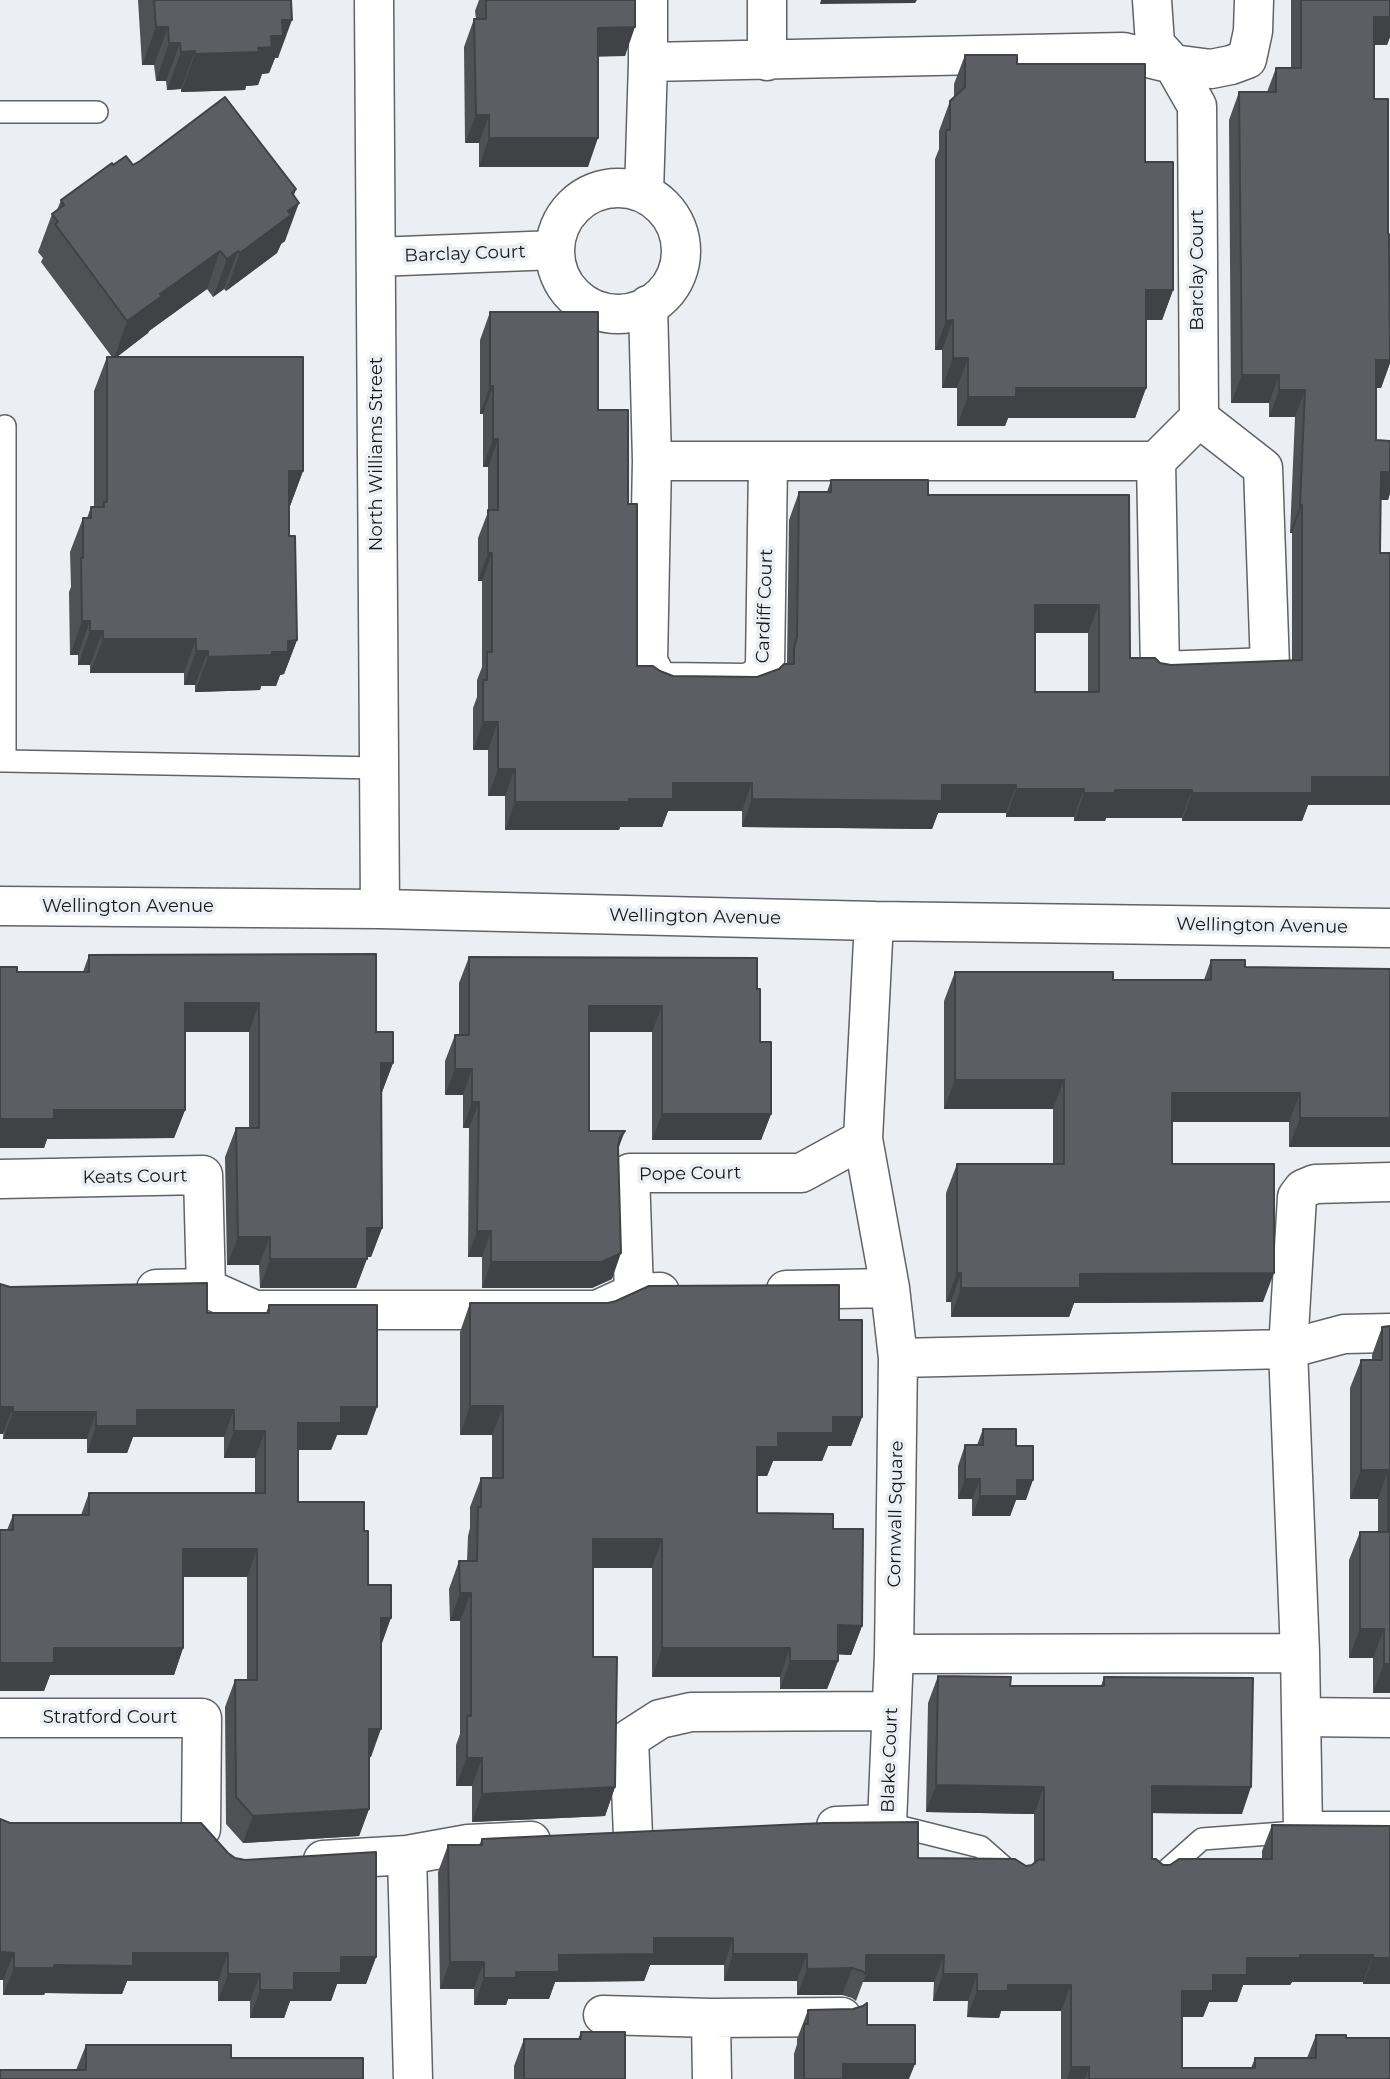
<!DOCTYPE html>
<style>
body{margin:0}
canvas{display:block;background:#ebeef3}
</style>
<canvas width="1390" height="2079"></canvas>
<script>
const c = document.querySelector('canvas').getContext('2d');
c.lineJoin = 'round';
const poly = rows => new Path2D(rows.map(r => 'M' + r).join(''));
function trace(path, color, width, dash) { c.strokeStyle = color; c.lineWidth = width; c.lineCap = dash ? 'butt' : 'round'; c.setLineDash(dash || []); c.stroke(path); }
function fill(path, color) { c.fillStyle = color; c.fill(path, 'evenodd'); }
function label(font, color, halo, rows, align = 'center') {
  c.font = font + ' Montserrat,sans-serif'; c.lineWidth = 7; c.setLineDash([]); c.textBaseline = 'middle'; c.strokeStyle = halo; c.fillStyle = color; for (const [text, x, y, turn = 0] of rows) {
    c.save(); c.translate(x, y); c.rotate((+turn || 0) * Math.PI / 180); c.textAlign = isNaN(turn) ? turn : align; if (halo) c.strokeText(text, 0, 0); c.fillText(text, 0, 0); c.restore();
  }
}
const lane = poly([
 [0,112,97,112],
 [0,761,5,761,5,426],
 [5,761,379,768],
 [889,1824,981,1847,1015,1877],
 [1159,1877,1202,1839,1297,1832]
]);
const street = poly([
 [374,0,380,909],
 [767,0,767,61],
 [648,62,1123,52,1173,64,1211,69,1231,65,1247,59,1253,31,1254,0],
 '555 251a63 63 0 1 1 126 0a63 63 0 1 1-126 0Z',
 [644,193,648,62,648,0],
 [376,257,555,250],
 [648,305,652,461,648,661,655,675,663,682,747,683,760,677,765,665,768,463],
 [652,461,1156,461,1199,418,1197,106,1173,64,1155,44,1152,0],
 [1156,461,1160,671,1270,667,1263,468,1199,418],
 [0,906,380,909,874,921,1390,928],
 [0,1179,203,1175,206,1288],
 [1390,1182,1315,1184,1303,1189,1297,1197,1288,1349,1300,1653,1303,1831,1390,1831],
 [156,1289,206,1288,255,1310,597,1310,634,1293],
 [786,1290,890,1288],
 [660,1292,634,1293,630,1173,801,1173,863,1139],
 [898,1358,1288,1349,1344,1334,1390,1333],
 [894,1654,1300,1653],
 [1301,1717,1390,1718],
 [0,1718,202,1718,201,1829],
 [836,1826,887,1824,894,1654,898,1358,890,1288,863,1139,874,921],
 [633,1836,629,1739,660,1719,691,1712,891,1711],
 [407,1855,413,2079],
 [323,1860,407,1855,468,1844,531,1841],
 [603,2015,711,2018,842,2017],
 [711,2018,712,2079]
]);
trace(lane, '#616368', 24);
trace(street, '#616368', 41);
trace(lane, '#fff', 21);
trace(street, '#fff', 38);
fill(poly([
 [138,0,290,0,278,58,275,58,269,73,262,74,258,85,246,86,245,90,181,92,181,89,167,90,166,81,156,81,154,65,142,65],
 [479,0,635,0,625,56,598,56,588,167,479,167,479,143,465,143,464,47,474,19,476,19,475,11],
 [1291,0,1390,0,1390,37,1387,45,1374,45,1374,99,1388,234,1390,291,1390,363,1381,388,1376,388,1376,440,1390,441,1390,493,1388,500,1381,500,1380,553,1390,805,1308,805,1302,821,1182,821,1182,818,1106,818,1105,821,1074,821,1074,817,1006,817,1006,813,938,813,932,829,742,827,742,811,668,811,662,827,620,827,619,830,505,830,505,796,488,796,488,750,473,750,473,708,477,697,477,680,482,667,482,581,478,581,478,538,488,512,488,467,483,467,483,414,480,414,480,340,490,312,598,410,628,504,637,666,660,671,673,676,757,677,779,669,787,664,789,520,799,492,827,492,831,480,928,495,1129,495,1130,658,1171,665,1292,661,1292,533,1290,533,1295,417,1269,417,1269,403,1231,403,1229,120,1239,92,1267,92,1276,68,1291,68],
 [1035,633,1088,633,1088,692,1035,692],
 [965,55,1017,64,1145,162,1173,290,1162,320,1146,320,1146,388,1135,418,1008,418,1005,426,957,426,957,388,942,388,942,350,935,350,935,159,939,149,939,131,950,101,954,97,954,84],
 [113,165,133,165,294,196,285,241,281,244,277,253,226,291,224,289,213,297,207,289,149,331,148,333,117,357,303,471,290,506,289,506,289,536,297,640,284,674,280,675,276,686,261,686,260,690,195,692,195,685,184,685,184,673,90,673,90,665,78,665,78,655,70,655,69,592,71,587,70,552,83,518,87,518,91,507,94,507,94,391,107,357,112,357,41,262,43,258,38,252,52,214,57,210,61,200],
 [89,955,376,1032,393,1063,382,1092,381,1092,382,1228,371,1257,367,1257,356,1288,260,1288,259,1265,227,1265,225,1157,236,1128,249,1128,249,1032,185,1032,185,1110,174,1138,47,1139,44,1148,17,972,83,972],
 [469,957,757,989,760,1042,771,1114,761,1140,652,1140,652,1032,589,1032,589,1131,618,1150,612,1279,592,1288,482,1288,482,1257,468,1257,469,1128,463,1128,463,1095,445,1095,445,1061,455,1035,459,1035,459,983],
 [1211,960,1245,967,1390,969,1390,1147,1289,1147,1289,1122,1172,1122,1172,1164,1263,1302,1074,1303,1069,1317,951,1317,951,1302,946,1302,946,1193,957,1164,1053,1164,1053,1109,944,1109,944,1001,955,972,1113,980,1204,980],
 [10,1287,207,1313,266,1313,269,1305,367,1435,337,1435,331,1450,298,1450,298,1502,364,1531,368,1585,381,1646,371,1757,369,1757,369,1809,359,1836,243,1843,226,1824,225,1707,235,1680,247,1680,247,1577,183,1577,183,1648,174,1675,50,1675,44,1691,0,1691,0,1530,7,1530,13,1515,81,1515,89,1493,255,1493,255,1458,224,1458,224,1437,133,1437,127,1453,87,1453,87,1439,3,1439],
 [470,1303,839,1320,862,1417,851,1446,828,1446,822,1461,773,1461,767,1476,757,1476,757,1513,833,1529,862,1626,851,1655,838,1654,838,1661,827,1689,780,1689,780,1677,652,1677,652,1568,593,1568,593,1657,615,1787,605,1816,472,1822,472,1786,456,1786,456,1745,460,1734,460,1621,450,1621,449,1589,459,1561,467,1561,468,1536,470,1528,470,1507,481,1478,492,1478,492,1435,460,1435,460,1332],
 [1390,1326,1390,1693,1373,1693,1373,1658,1349,1658,1349,1560,1360,1532,1378,1532,1378,1499,1350,1499,1350,1388,1361,1360,1372,1360,1372,1355,1382,1327],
 [983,1429,1016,1446,1026,1500,1016,1500,1010,1516,972,1516,972,1499,958,1499,958,1466,965,1445,977,1445],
 [938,1676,1010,1686,1101,1686,1104,1677,1242,1814,1152,1813,1152,1859,1163,1865,1262,1859,1262,1851,1272,1825,1390,1826,1390,1984,1363,1984,1363,1982,1292,1982,1290,1985,1243,1985,1237,2002,1209,2002,1203,2017,1182,2017,1182,2068,1251,2068,1255,2058,1307,2058,1316,2035,1346,2038,1390,2079,1061,2079,1061,2011,1001,2011,999,2018,967,2017,968,2001,933,2001,934,1982,863,1982,856,2001,852,1998,842,1995,797,1995,797,1981,724,1981,724,1965,650,1965,644,1981,555,1982,549,1999,508,1999,506,2005,474,2005,474,1989,440,1989,438,1872,448,1845,479,1845,482,1839,918,1858,1026,1866,1032,1865,1034,1864,1034,1814,926,1812,928,1703],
 [0,1819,10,1823,228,1853,376,1957,366,1984,337,1984,331,2001,290,2001,284,2018,250,2018,250,2001,218,2001,218,1981,127,1981,122,1994,45,1993,44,1995,3,1995,3,1980,0,1980],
 [808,2010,867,2025,909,2079,794,2079,794,2054,797,2044,797,2039],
 [581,2032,625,2079,514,2079,514,2066,524,2039,578,2039],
 [86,2045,231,2058,363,2079,76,2070]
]), '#4f5155');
fill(poly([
 [821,0,917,0,915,3,820,4],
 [1374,17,1390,17,1390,37,1387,45,1363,45],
 [282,20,292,20,278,58,275,58,269,73,262,74,258,85,246,86,245,90,181,92,195,54,258,48,271,36],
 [156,27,168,27,154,65,142,65],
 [635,27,625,56,588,57,598,28],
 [169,43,180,43,166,81,156,81],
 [195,51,181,89,167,90,181,52],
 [476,115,489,115,479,143,465,143],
 [489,138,598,138,588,167,479,167],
 [296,189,289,210,299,203,285,241,281,244,277,253,226,291,240,253,292,193],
 [220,251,207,289,149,331,148,333,114,359,127,321,160,294],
 [238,251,224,289,213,297,227,259],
 [1146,290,1173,290,1162,320,1135,320],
 [953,320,942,350,935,350,946,321],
 [953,358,968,358,957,388,942,388],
 [1376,360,1390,360,1390,363,1381,388,1366,388],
 [1242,375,1279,375,1269,403,1231,403],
 [490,386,493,386,483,414,480,414],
 [1016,388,1146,388,1135,418,1008,418,1005,426,957,426,968,397],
 [1279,390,1305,390,1295,417,1269,417],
 [493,439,498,439,488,467,483,467],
 [289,471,303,471,290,506,277,506],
 [1381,472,1390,472,1390,493,1388,500,1371,499],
 [1300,505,1302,505,1292,533,1290,533],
 [488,553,492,553,482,581,478,581],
 [1035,605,1099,605,1088,633,1024,633],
 [82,621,90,621,78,655,70,655],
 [90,631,103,631,90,665,78,665],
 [103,639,196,639,184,673,90,673],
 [297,640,284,674,280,675,276,686,261,686,260,690,195,692,208,657,272,652,288,641],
 [196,651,208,651,195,685,184,685],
 [483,722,498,722,488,750,473,750],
 [498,769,515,769,505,796,488,796],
 [1312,777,1390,777,1390,805,1308,805,1302,821,1182,821,1192,793],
 [673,783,752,783,742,811,668,811,662,827,620,827,619,830,505,830,515,802,629,799],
 [942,785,1016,785,1006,813,938,813,932,829,742,827,752,799],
 [1016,789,1084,789,1074,817,1006,817],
 [1115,790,1192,790,1182,818,1106,818,1105,821,1074,821,1084,793],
 [185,1003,259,1003,249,1032,174,1032],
 [589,1006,662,1006,652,1032,579,1032],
 [381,1063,393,1063,382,1092,370,1092],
 [455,1069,472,1069,463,1095,445,1095],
 [955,1080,1064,1080,1053,1109,944,1109],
 [1172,1093,1300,1093,1289,1122,1162,1122],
 [472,1102,479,1102,469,1128,463,1128],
 [54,1110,185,1110,174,1138,47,1139,44,1148,0,1148,0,1119],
 [662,1114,771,1114,761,1140,652,1140],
 [1300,1118,1390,1118,1390,1147,1289,1147],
 [625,1131,615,1157,620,1137],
 [367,1228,382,1228,371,1257,356,1257],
 [477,1231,491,1231,482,1257,468,1257],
 [238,1237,270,1237,259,1265,227,1265],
 [621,1253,612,1279,592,1288,482,1288,491,1262],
 [270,1259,367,1259,356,1288,260,1288],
 [957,1273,961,1273,951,1302,946,1302],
 [1274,1273,1263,1302,1074,1303,1069,1317,951,1317,961,1288,1080,1274],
 [470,1406,503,1406,492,1435,460,1435],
 [0,1407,13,1407,3,1434,0,1434],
 [341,1407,377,1407,367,1435,337,1435,331,1450,288,1450,298,1423],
 [137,1410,234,1410,224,1437,133,1437,127,1453,87,1453,96,1426],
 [13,1412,96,1412,87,1439,3,1439],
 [833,1417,862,1417,851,1446,828,1446,822,1461,773,1461,767,1476,747,1476,757,1447,778,1433],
 [234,1431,265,1431,255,1458,224,1458],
 [1361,1470,1388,1470,1378,1499,1350,1499],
 [965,1479,980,1479,972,1499,958,1499],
 [1017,1480,1033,1480,1026,1500,1016,1500,1010,1516,972,1516,980,1496],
 [593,1539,662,1539,652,1568,583,1568],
 [183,1549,257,1549,247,1577,174,1577],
 [460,1593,471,1593,460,1621,450,1621],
 [381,1618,391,1618,381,1646],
 [838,1625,862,1626,851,1655,828,1654],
 [1360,1629,1384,1629,1373,1658,1349,1658],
 [54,1648,183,1648,174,1675,50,1675,44,1691,0,1691,0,1663],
 [662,1648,790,1648,780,1677,652,1677],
 [790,1661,838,1661,827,1689,780,1689],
 [1384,1664,1390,1664,1390,1693,1373,1693],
 [369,1729,381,1729,371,1757,359,1757],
 [467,1758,482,1758,472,1786,456,1786],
 [936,1785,1044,1787,1034,1814,926,1812],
 [1152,1786,1251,1787,1242,1814,1142,1813],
 [615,1787,605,1816,472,1822,482,1794],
 [369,1809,359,1836,243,1843,253,1816],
 [654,1938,733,1938,724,1965,650,1965,644,1981,555,1982,549,1999,508,1999,506,2005,474,2005,484,1978,516,1972,559,1955],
 [0,1952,14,1953,3,1980,0,1980],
 [133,1953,228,1953,218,1981,127,1981,122,1994,45,1993,44,1995,3,1995,14,1968,54,1965],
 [733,1954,807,1954,797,1981,724,1981],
 [866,1955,944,1955,934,1982,863,1982,866,1974],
 [1300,1955,1373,1955,1363,1982,1292,1982,1290,1985,1243,1985,1237,2002,1209,2002,1203,2017,1172,2017,1182,1991,1247,1958],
 [341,1957,376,1957,366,1984,337,1984,331,2001,290,2001,284,2018,250,2018,260,1990,294,1973],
 [1373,1958,1390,1958,1390,1984,1363,1984],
 [450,1962,484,1962,474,1989,440,1989],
 [852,1968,842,1995,797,1995,807,1969],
 [228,1974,260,1974,250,2001,218,2001],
 [943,1974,977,1974,968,2001,933,2001],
 [1008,1985,1071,1985,1061,2011,1001,2011,999,2018,967,2017,977,1991],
 [843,2064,915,2064,909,2079,838,2079],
 [1071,2067,1089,2067,1085,2079,1067,2079]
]), '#404245');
const building = poly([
 [154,0,291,0,292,20,282,20,283,36,271,36,272,47,258,48,259,52,195,54,195,51,181,52,180,43,169,43,168,27,156,27,154,0],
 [486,0,635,0,635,27,598,28,598,138,489,138,489,115,476,115,474,19,486,19,486,0],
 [1301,0,1390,0,1390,17,1374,17,1374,99,1388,99,1388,234,1389,234,1390,360,1376,360,1376,440,1390,441,1390,472,1381,472,1380,553,1390,553,1390,777,1312,777,1312,793,1192,793,1192,790,1115,790,1115,793,1084,793,1084,789,1016,789,1016,785,942,785,942,801,752,799,752,783,673,783,673,799,629,799,629,802,515,802,515,769,498,769,498,722,483,722,483,680,487,680,487,652,492,652,492,553,488,553,488,510,498,510,498,439,493,439,493,386,490,386,490,312,598,312,598,410,628,410,628,504,637,504,637,666,653,666,660,671,673,676,757,677,779,669,784,664,794,664,794,648,797,637,799,492,831,492,831,480,928,480,928,495,1129,495,1130,658,1155,658,1160,663,1171,665,1302,660,1302,505,1300,505,1305,390,1279,390,1279,375,1242,375,1239,92,1276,92,1276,68,1301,68,1301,0],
 [1035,605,1099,605,1099,692,1035,692,1035,605],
 [965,55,1017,55,1017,64,1145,64,1145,162,1173,162,1173,290,1146,290,1146,388,1016,388,1016,397,968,397,968,358,953,358,953,320,946,321,946,130,950,130,950,101,965,87,965,55],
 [225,97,296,189,292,193,299,203,288,211,291,215,240,253,238,251,227,259,220,251,160,294,162,296,127,321,55,224,58,222,52,214,64,205,61,200,112,163,113,165,126,156,133,165,140,161,225,97],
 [107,357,303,357,303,471,289,471,289,536,295,536,297,640,288,641,288,652,272,652,272,655,208,657,208,651,196,651,196,639,103,639,103,631,90,631,90,621,82,621,81,558,83,558,83,518,91,518,91,507,104,507,104,502,107,502,107,357],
 [376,954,376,1032,393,1032,393,1063,381,1063,382,1228,367,1228,367,1259,270,1259,270,1237,238,1237,236,1128,259,1128,259,1003,185,1003,185,1110,54,1110,54,1119,0,1119,0,967,17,967,17,972,89,972,89,955,376,954],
 [469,957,757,958,757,989,760,989,760,1042,771,1042,771,1114,662,1114,662,1006,589,1006,589,1131,625,1131,620,1137,618,1147,621,1253,602,1262,491,1262,491,1231,477,1231,479,1102,472,1102,472,1069,455,1069,455,1035,469,1035,469,957],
 [1211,960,1245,960,1245,967,1390,969,1390,1118,1300,1118,1300,1093,1172,1093,1172,1164,1274,1164,1274,1273,1080,1274,1080,1288,961,1288,961,1273,957,1273,957,1164,1064,1164,1064,1080,955,1080,955,972,1113,972,1113,980,1211,980,1211,960],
 [207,1283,207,1313,269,1313,269,1305,377,1305,377,1407,341,1407,341,1423,298,1423,298,1502,364,1502,364,1531,368,1531,368,1585,391,1585,391,1618,381,1618,381,1729,369,1729,369,1809,253,1816,236,1797,235,1680,257,1680,257,1549,183,1549,183,1648,54,1648,54,1663,0,1663,0,1530,13,1530,13,1515,89,1515,89,1493,265,1493,265,1431,234,1431,234,1410,137,1410,137,1426,96,1426,96,1412,13,1412,13,1407,0,1407,0,1284,10,1287,207,1283],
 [839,1285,839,1320,862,1320,862,1417,833,1417,833,1433,778,1433,778,1447,757,1447,757,1513,833,1514,833,1529,863,1529,862,1626,838,1625,838,1661,790,1661,790,1648,662,1648,662,1539,593,1539,593,1657,617,1657,615,1787,482,1794,482,1758,467,1758,467,1716,471,1716,471,1593,460,1593,459,1561,477,1561,478,1507,481,1507,481,1478,503,1478,503,1406,470,1406,470,1303,608,1303,616,1301,649,1286,839,1285],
 [1390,1326,1390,1664,1384,1664,1384,1629,1360,1629,1360,1532,1388,1532,1388,1470,1361,1470,1361,1360,1382,1360,1382,1327,1390,1326],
 [983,1429,1016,1429,1016,1446,1033,1446,1033,1480,1017,1480,1017,1496,980,1496,980,1479,965,1479,965,1445,983,1445,983,1429],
 [938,1676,1011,1677,1010,1686,1104,1686,1104,1677,1253,1678,1251,1787,1152,1786,1152,1859,1156,1859,1163,1865,1170,1865,1179,1859,1272,1859,1272,1825,1390,1826,1390,1958,1373,1958,1373,1955,1300,1955,1300,1958,1247,1958,1247,1975,1213,1975,1213,1991,1182,1991,1182,2068,1255,2068,1255,2058,1316,2058,1316,2035,1346,2035,1346,2038,1390,2038,1390,2079,1089,2079,1089,2067,1071,2067,1071,1985,1008,1985,1008,1991,977,1991,977,1974,943,1974,944,1955,866,1955,866,1974,862,1971,852,1968,807,1969,807,1954,733,1954,733,1938,654,1938,654,1954,559,1955,559,1972,516,1972,516,1978,484,1978,484,1962,450,1962,448,1845,482,1845,482,1839,824,1823,918,1822,918,1858,1015,1859,1026,1866,1032,1865,1039,1859,1044,1860,1044,1787,936,1785,938,1676],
 [0,1819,10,1823,201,1823,228,1853,235,1858,245,1860,376,1852,376,1957,341,1957,341,1973,294,1973,294,1990,260,1990,260,1974,228,1974,228,1953,133,1953,133,1966,54,1965,54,1968,14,1968,14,1953,0,1952,0,1819],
 [867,2003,867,2025,915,2025,915,2064,843,2064,843,2079,804,2079,804,2024,808,2024,808,2010,853,2009,863,2006,867,2003],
 [581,2032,625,2032,625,2079,524,2079,524,2039,581,2039,581,2032],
 [86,2045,231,2045,231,2058,363,2058,363,2079,0,2079,0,2070,86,2070,86,2045]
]);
fill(building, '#5c5e63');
trace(building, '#404245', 2);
label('18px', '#18181a', '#ebeef3', [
 ["Barclay Court",465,254,-2],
 ["Barclay Court",1198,270,-90],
 ["North Williams Street",377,454,-90],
 ["Cardiff Court",765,606,-88],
 ["Wellington Avenue",128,907],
 ["Wellington Avenue",695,917,1],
 ["Wellington Avenue",1262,926,1],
 ["Pope Court",690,1174,-1],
 ["Keats Court",135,1177,-1],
 ["Cornwall Square",896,1514,-89],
 ["Stratford Court",110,1718],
 ["Blake Court",890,1760,-88]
]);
</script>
